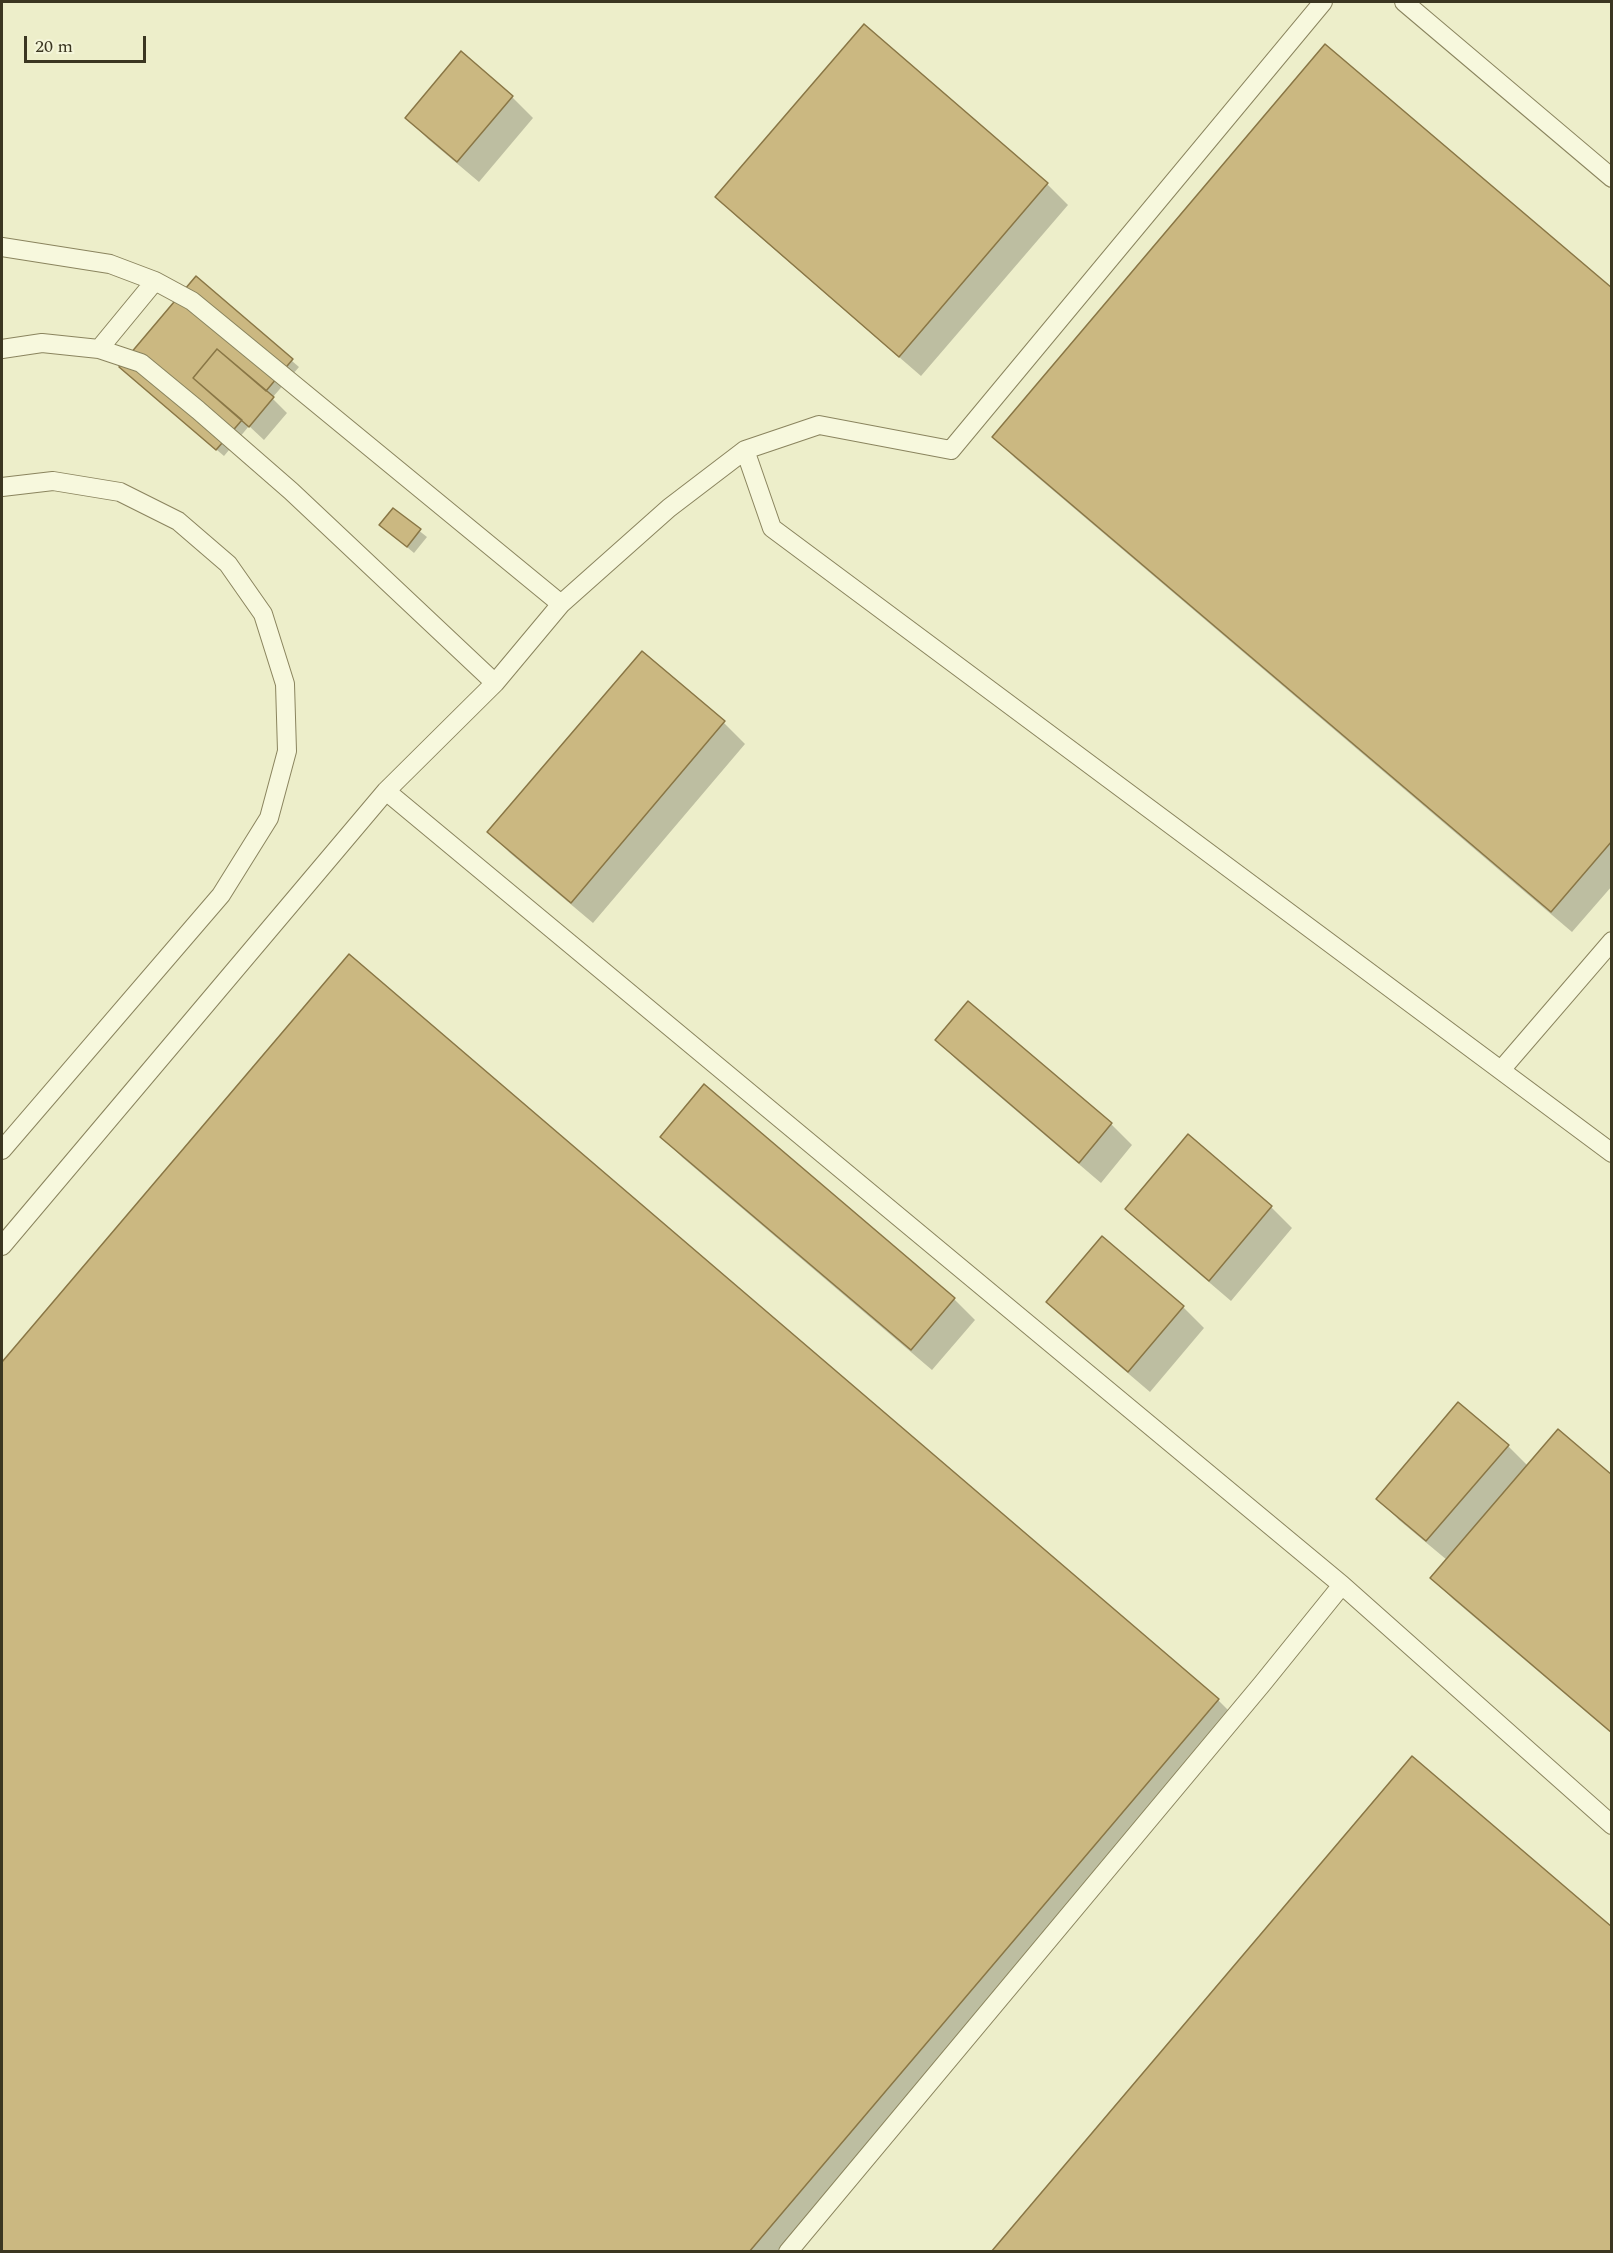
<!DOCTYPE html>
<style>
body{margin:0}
#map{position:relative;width:1613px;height:2253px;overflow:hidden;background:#edeeca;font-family:Spectral,serif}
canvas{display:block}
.frame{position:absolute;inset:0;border:3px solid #3b3621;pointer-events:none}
.scale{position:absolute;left:24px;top:36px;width:122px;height:27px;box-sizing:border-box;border:3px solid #3b3621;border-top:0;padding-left:8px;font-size:18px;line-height:21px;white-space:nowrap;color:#3b3621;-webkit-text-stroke:4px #f4f5d9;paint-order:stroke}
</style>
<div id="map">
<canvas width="1613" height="2253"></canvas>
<div class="frame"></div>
<div class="scale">20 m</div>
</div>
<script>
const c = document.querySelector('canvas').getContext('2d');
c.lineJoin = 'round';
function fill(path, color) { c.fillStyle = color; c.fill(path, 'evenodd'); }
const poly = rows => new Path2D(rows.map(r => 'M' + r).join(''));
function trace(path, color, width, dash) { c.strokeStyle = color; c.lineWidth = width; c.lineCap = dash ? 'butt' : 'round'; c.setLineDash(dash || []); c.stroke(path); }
fill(poly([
 [865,26,1047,184,1068,205,921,376,738,218,717,197],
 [512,97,533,118,479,182,428,139,407,118],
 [196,279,299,367,272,398,287,413,264,440,249,426,224,456,127,373],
 [1612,290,1612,886,1572,932,1015,458,994,436],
 [393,510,427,537,414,553,388,531],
 [642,653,724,723,745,744,593,923,510,853,489,832],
 [349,956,1218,1700,1239,1721,788,2252,2,2252,2,1365],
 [968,1003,1111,1124,1132,1145,1101,1183,958,1061,937,1040],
 [1188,1136,1271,1207,1292,1228,1231,1301,1148,1230,1127,1209],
 [662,1137,954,1299,975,1320,932,1370,683,1158],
 [1048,1302,1183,1307,1204,1328,1150,1392,1069,1323],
 [1508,1446,1528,1466,1612,1477,1612,1734,1453,1599,1432,1578,1447,1560,1399,1520,1378,1498]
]), '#0003');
const building = poly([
 [864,24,1048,183,899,357,715,197,864,24],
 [1325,44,1612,288,1612,841,1551,912,992,437,1325,44],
 [461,51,513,96,457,162,405,118,461,51],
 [196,276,293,359,266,391,217,349,193,378,242,420,216,450,119,367,196,276],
 [217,349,274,397,249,427,193,378,217,349],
 [393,508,421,529,407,547,379,525,393,508],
 [642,651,725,721,571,903,487,832,642,651],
 [349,954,1219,1699,749,2252,2,2252,2,1362,349,954],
 [968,1001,1112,1123,1079,1163,935,1040,968,1001],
 [704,1084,955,1298,911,1350,660,1137,704,1084],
 [1188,1134,1272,1206,1209,1281,1125,1209,1188,1134],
 [1102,1236,1184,1306,1128,1372,1046,1302,1102,1236],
 [1458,1402,1509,1445,1426,1541,1376,1499,1458,1402],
 [1558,1429,1612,1475,1612,1733,1430,1578,1558,1429],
 [1412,1756,1612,1927,1612,2252,991,2252,1412,1756]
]);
fill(building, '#cbb881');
trace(building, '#897645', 1.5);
const service = poly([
 [1404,2,1612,178],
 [2,247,110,264,155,281,99,349,42,343,2,349],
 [155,281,192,301,561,604],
 [99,349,141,363,198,410,291,491,495,683],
 [745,450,772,528,1612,1153],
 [2,487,53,481,120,492,178,521,228,564,263,614,285,684,287,751,269,818,221,895,2,1150],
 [386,791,1342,1585,1262,1684,788,2252],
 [1501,1070,1612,941],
 [2,1246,386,791,495,683,561,604,669,508,745,450,819,425,951,450,1323,2],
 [1342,1585,1612,1825]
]);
trace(service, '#8a845e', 20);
trace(service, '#f7f8dd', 18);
</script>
